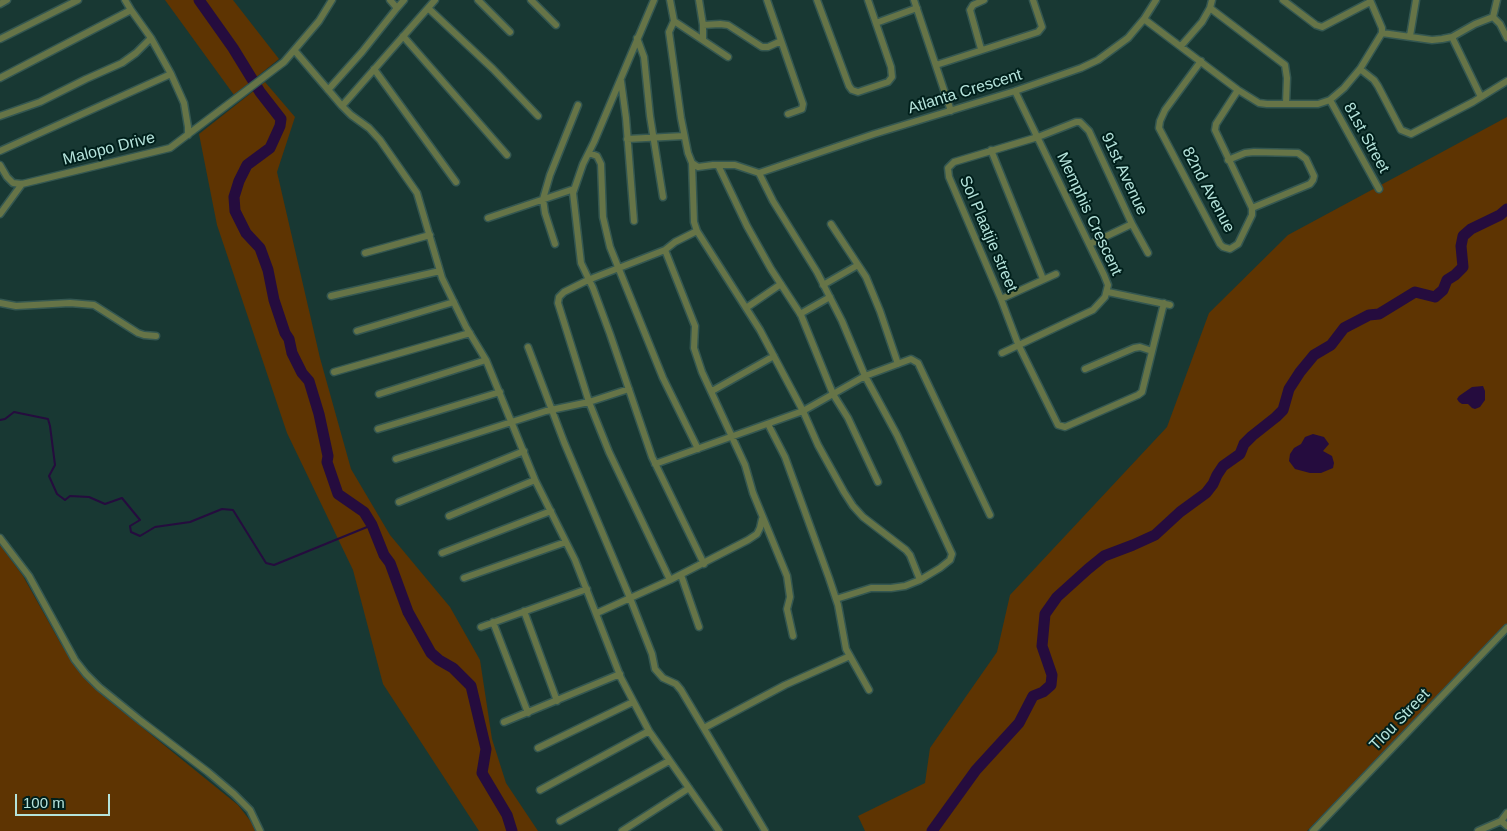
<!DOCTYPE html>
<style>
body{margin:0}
#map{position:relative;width:1507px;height:831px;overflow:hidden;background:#183833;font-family:Helvetica,sans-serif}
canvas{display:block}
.scale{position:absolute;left:15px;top:794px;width:95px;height:22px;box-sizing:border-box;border:2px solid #b5e3db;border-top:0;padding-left:6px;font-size:15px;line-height:18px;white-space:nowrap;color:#b5e3db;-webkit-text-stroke:4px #001f1b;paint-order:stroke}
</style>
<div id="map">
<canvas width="1507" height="831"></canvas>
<div class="scale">100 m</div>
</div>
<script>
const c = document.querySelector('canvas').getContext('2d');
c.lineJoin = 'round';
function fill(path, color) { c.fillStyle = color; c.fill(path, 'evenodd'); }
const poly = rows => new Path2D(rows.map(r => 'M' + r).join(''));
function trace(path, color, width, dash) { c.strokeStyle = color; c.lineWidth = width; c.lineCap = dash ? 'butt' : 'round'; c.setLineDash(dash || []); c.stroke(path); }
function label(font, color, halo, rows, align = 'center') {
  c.font = font + ' Helvetica,sans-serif'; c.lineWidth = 4; c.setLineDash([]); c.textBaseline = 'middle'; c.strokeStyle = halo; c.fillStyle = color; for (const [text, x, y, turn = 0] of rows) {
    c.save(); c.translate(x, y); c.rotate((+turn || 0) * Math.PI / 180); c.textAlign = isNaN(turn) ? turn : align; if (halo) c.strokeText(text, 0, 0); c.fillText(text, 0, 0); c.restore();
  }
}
fill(poly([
 [165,0,233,0,279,59,234,95],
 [265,82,295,117,277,172,320,358,351,469,390,535,450,607,480,660,492,739,506,783,538,831,479,831,383,684,353,570,287,433,217,225,199,134],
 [1507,117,1507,624,1307,831,865,831,858,816,925,783,930,748,997,652,1010,595,1167,427,1209,313,1288,235],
 [0,545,23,576,61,644,80,671,101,694,238,805,252,823,255,831,0,831]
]), '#5e3402');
fill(poly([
 [1483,386,1485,391,1485,400,1480,407,1475,409,1472,408,1468,404,1462,404,1459,402,1457,399,1459,396,1472,387],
 [1313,434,1324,437,1329,444,1323,451,1332,456,1334,463,1333,468,1321,473,1310,473,1295,469,1289,461,1290,454,1294,448,1301,444,1305,437]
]), '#250c3e');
trace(poly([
 [0,420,5,419,14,412,48,419,50,426,55,465,49,476,57,494,65,500,70,496,89,497,105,504,122,498,140,520,130,526,131,532,140,536,155,527,190,522,222,509,233,510,266,563,274,565,372,525]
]), '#250c3e', 2);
trace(poly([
 [199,0,233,48,260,92,281,119,280,126,270,148,247,165,239,181,234,197,235,211,246,233,260,248,268,270,274,300,285,333,289,339,292,353,302,373,309,381,319,414,328,456,327,462,338,494,364,512,372,525,384,555,390,563,408,612,431,653,439,660,453,668,471,686,486,749,482,773,507,815,512,831],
 [932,831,976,770,1019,723,1033,696,1043,692,1051,685,1052,675,1042,646,1045,614,1057,597,1088,569,1104,556,1133,545,1155,535,1180,512,1206,493,1213,484,1217,475,1223,466,1240,454,1244,444,1252,436,1276,417,1283,410,1289,389,1300,372,1314,355,1331,345,1344,328,1369,315,1379,314,1415,292,1435,297,1443,290,1447,280,1455,275,1463,267,1461,246,1463,236,1471,229,1500,215,1507,209]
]), '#250c3e', 11);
const street = poly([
 [478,0,510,32],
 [531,0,556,25],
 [654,0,594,142,583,164,573,193,581,263,593,288,610,334,652,457,704,564],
 [670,0,674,21,669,32,681,118,688,153,692,163,698,167,713,165,735,165,759,173,773,201,817,272,842,321,865,376,897,435,952,554,950,560,940,568,920,580,905,586,891,588,871,588,836,599],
 [699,0,703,25,703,40],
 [767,0,803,104,802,109,788,114],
 [817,0,849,86,852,90,858,92,888,82,892,77,891,67,868,0],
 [914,0,951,111],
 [1283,0,1316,25,1322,27,1370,2],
 [0,4,7,0],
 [397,8,404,0],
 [428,8,493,69,538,116],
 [1210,8,1285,65,1287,78,1286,103],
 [1493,17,1497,0],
 [1144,19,1238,90,1259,103,1267,104,1318,104,1330,100,1344,88,1360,69,1382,33,1382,28,1370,0],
 [674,21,728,57],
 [876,23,917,8],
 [703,25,720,24,728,25,762,47,768,47,781,41],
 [1382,33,1432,40,1442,39,1452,37,1475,24,1493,17,1500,24,1507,38],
 [403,36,507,155],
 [1410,36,1416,0],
 [1452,37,1481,97],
 [637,38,644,57,650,116,663,197],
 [0,39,78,0],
 [1181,46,1202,22,1210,8,1212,0],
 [981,49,970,10,973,5,984,0],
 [295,51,342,106,351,115,369,128,380,140,417,193,442,278,466,327,486,360,535,480,575,560,621,678,649,731,719,831],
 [1201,61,1165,110,1160,121,1159,128,1220,244,1223,247,1230,249,1238,244,1252,215,1252,208,1215,130,1216,124,1238,90],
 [936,65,1038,32,1042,27,1033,0],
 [374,69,456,182],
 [1360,69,1374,80,1378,86,1401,130,1411,134,1473,102,1507,81],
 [171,74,184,103,188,127,188,135],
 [0,78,131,10,125,0],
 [621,81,626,118,634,221],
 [328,90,362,52,397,8,390,0],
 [1330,100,1379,189],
 [342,106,435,0],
 [0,116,40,102,86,79,122,63,136,53,151,38],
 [627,139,684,136],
 [991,150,1043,279],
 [0,151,171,74,151,38,131,10],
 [589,153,597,156,601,164,603,217,610,247,663,378,698,449],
 [1228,160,1245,153,1254,152,1298,153,1306,159,1314,176,1313,180,1310,184,1252,208],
 [692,163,694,222,697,231,760,330,803,411,818,445,844,492,853,506,863,517,906,550,910,555,920,580],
 [0,165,7,177,13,183,22,184,170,148,284,62,319,21,332,0],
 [718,165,747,226,771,269,801,315,833,394,848,418,878,482],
 [759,173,874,134,1015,91,1081,68,1098,60,1128,38,1144,19,1156,0],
 [0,214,22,184],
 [488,218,574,189],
 [831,224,866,277,880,311,898,364],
 [555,244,545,213,543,199,550,175,578,105],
 [1090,244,1132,224],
 [665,250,695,326,694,348,702,372,745,465,753,493,787,576,790,597,787,609,793,636],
 [365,253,430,235],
 [1148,253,1132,224,1089,131,1080,122,1076,122,1038,137,954,162,948,168,949,177,1001,299,1018,344,1058,425,1065,427,1138,395,1142,392,1164,303],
 [823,285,858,265],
 [1108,292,1170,305],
 [331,296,440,271],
 [1001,299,1056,274],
 [0,303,16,306,70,303,94,305,138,333,144,335,156,336],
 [746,308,781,284],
 [800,314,830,297],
 [357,331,454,302],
 [528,347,564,442,630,598,652,654,655,669,663,678,676,684,681,690,765,831],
 [1002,353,1093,310,1105,297,1108,285,1104,275,1015,91],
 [1085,369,1134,348,1140,347,1152,351],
 [334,372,470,333],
 [712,391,774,356],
 [379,394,486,360],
 [768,424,785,457,829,578,838,605,846,649,869,690],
 [378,429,500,392],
 [396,459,546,411,589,402,629,389],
 [655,464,803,411,865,376,911,359,918,363,990,515],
 [399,502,524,451],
 [449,516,535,480],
 [0,538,29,576,75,660,86,674,99,687,141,721,208,772,234,794,250,810,260,831],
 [442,553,551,511],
 [681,575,699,627],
 [464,578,566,542],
 [670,580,609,452,589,402,558,303,559,297,564,292,588,280,665,250,675,242,697,231],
 [524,611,557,701],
 [597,613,670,580,748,540,757,534,760,528,762,519],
 [493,622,528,713],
 [481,627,587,589],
 [504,722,620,674],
 [704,728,785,685,850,656],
 [538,748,633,702],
 [540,790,649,731],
 [560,821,669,761],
 [1501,821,1507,826],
 [622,831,689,788],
 [1313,831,1507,628],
 [1478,831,1501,821,1507,813]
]);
trace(street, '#345751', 9);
trace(street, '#667447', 6);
label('16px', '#b5e3db', '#001f1b', [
 ["Atlanta Crescent",965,92,-17],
 ["81st Street",1366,138,61],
 ["Malopo Drive",109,149,-14],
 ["91st Avenue",1124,174,65],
 ["82nd Avenue",1208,190,62],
 ["Memphis Crescent",1089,214,65],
 ["Sol Plaatjie street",988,234,67],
 ["Tlou Street",1400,720,-46]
]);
</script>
